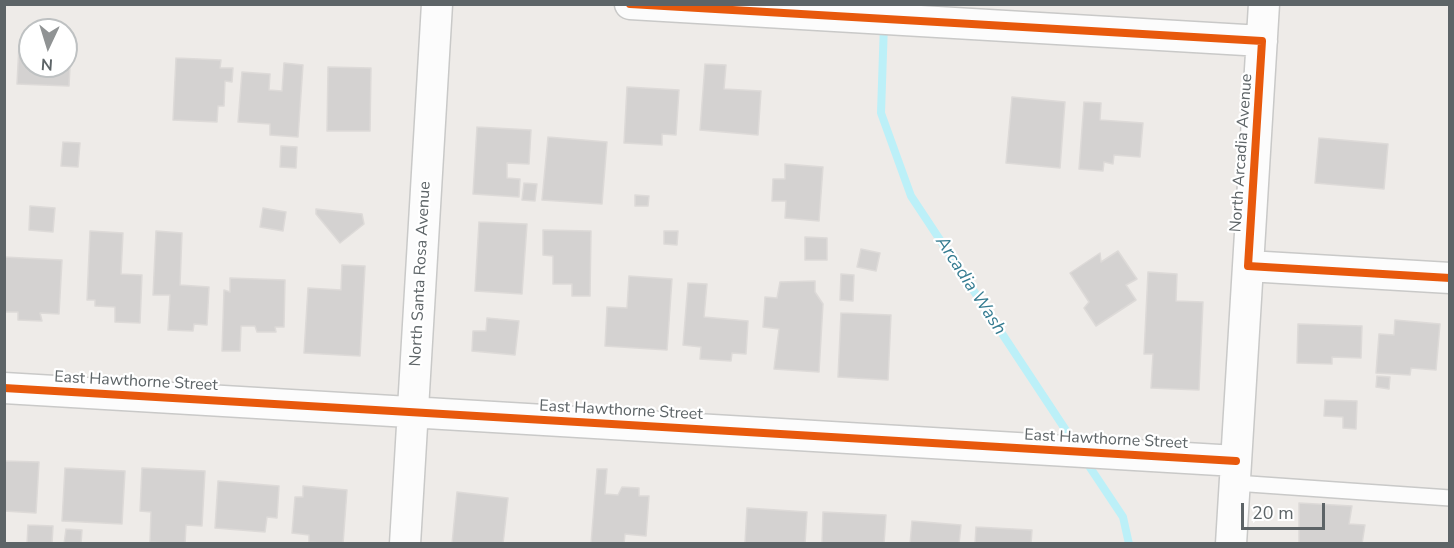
<!DOCTYPE html>
<style>
body{margin:0}
#map{position:relative;width:1454px;height:548px;overflow:hidden;background:#eeebe8;font-family:"Nunito Sans",sans-serif}
canvas{display:block}
.frame{position:absolute;inset:0;border:6px solid #5d6467;pointer-events:none}
.north{position:absolute;left:18px;top:18px;width:60px;height:60px;box-sizing:border-box;background:#fff;border:2px solid #bec1c2;border-radius:50%;rotate:184deg;font-size:16px;font-weight:700;line-height:24px;text-align:center;color:#5d6467}
.north::after{content:'';display:block;margin:auto;width:21px;height:27px;background:#909394;clip-path:polygon(50% 0,100% 100%,50% 72%,0 100%)}
.scale{position:absolute;left:1241px;top:503px;width:84px;height:27px;box-sizing:border-box;border:3px solid #5d6467;border-top:0;padding-left:8px;font-size:18px;line-height:21px;white-space:nowrap;color:#5d6467;-webkit-text-stroke:4px #fff;paint-order:stroke}
</style>
<div id="map">
<canvas width="1454" height="548"></canvas>
<div class="frame"></div>
<div class="north">N</div>
<div class="scale">20 m</div>
</div>
<script>
const c = document.querySelector('canvas').getContext('2d');
c.lineJoin = 'round';
const poly = rows => new Path2D(rows.map(r => 'M' + r).join(''));
function trace(path, color, width, dash) { c.strokeStyle = color; c.lineWidth = width; c.lineCap = dash ? 'butt' : 'round'; c.setLineDash(dash || []); c.stroke(path); }
function fill(path, color) { c.fillStyle = color; c.fill(path, 'evenodd'); }
function label(font, color, halo, rows, align = 'center') {
  c.font = font + ' "Nunito Sans",sans-serif'; c.lineWidth = 4.5; c.setLineDash([]); c.textBaseline = 'middle'; c.strokeStyle = halo; c.fillStyle = color; for (const [text, x, y, turn = 0] of rows) {
    c.save(); c.translate(x, y); c.rotate((+turn || 0) * Math.PI / 180); c.textAlign = isNaN(turn) ? turn : align; if (halo) c.strokeText(text, 0, 0); c.fillText(text, 0, 0); c.restore();
  }
}
trace(poly([
 [884,23,881,113,911,196,1075,444],
 [1085,460,1123,517,1129,544]
]), '#bcf0f8', 8);
const building = poly([
 [19,45,30,45,30,66,66,66,66,46,71,47,69,86,17,84,19,45],
 [176,58,221,60,220,68,233,68,232,82,225,81,224,106,218,106,217,122,173,120,176,58],
 [284,63,303,65,298,137,270,135,270,124,238,122,242,72,270,74,269,90,282,91,284,63],
 [705,64,726,65,724,89,761,91,758,135,700,130,705,64],
 [328,67,371,68,370,131,327,131,328,67],
 [627,87,679,90,676,135,662,134,662,145,624,143,627,87],
 [1012,97,1065,102,1060,168,1006,163,1012,97],
 [1084,102,1101,103,1100,120,1143,123,1140,157,1114,155,1113,164,1104,162,1103,171,1079,169,1084,102],
 [477,127,531,130,529,164,507,163,507,178,520,179,519,197,473,194,477,127],
 [548,137,607,142,602,204,542,200,548,137],
 [1319,138,1388,144,1384,189,1315,183,1319,138],
 [63,142,80,143,78,167,61,166,63,142],
 [281,146,297,147,296,168,280,167,281,146],
 [785,164,823,167,819,221,785,218,786,201,772,201,773,179,785,179,785,164],
 [524,183,537,184,535,201,522,200,524,183],
 [635,195,649,196,648,206,635,206,635,195],
 [30,206,55,208,53,232,29,230,30,206],
 [263,208,286,212,283,231,260,227,263,208],
 [316,209,362,214,364,224,340,243,316,214,316,209],
 [479,222,527,224,522,294,475,291,479,222],
 [543,230,591,231,590,296,572,296,572,284,553,284,553,256,543,255,543,230],
 [90,231,123,233,121,274,142,275,140,323,115,322,115,307,95,306,95,300,87,300,90,231],
 [156,231,182,233,180,285,209,287,207,325,194,324,193,331,168,330,170,295,153,295,156,231],
 [664,231,678,231,677,245,664,244,664,231],
 [805,237,827,238,827,260,805,260,805,237],
 [861,249,880,253,876,271,857,267,861,249],
 [1118,251,1137,279,1126,285,1136,300,1096,326,1084,308,1089,302,1070,273,1100,253,1101,262,1118,251],
 [4,257,62,260,59,314,40,313,42,321,18,320,18,312,4,312,4,257],
 [342,265,365,266,360,356,304,353,308,288,341,290,342,265],
 [1148,272,1177,274,1176,301,1203,302,1199,390,1151,388,1153,354,1144,354,1148,272],
 [841,274,854,275,853,301,840,300,841,274],
 [629,276,672,279,667,350,605,346,607,307,627,308,629,276],
 [230,278,285,280,284,327,275,327,276,332,257,332,255,326,241,326,240,351,222,351,224,290,230,292,230,278],
 [815,281,815,292,823,304,819,372,774,369,779,329,763,327,765,297,777,298,780,282,815,281],
 [688,283,707,284,704,317,748,321,746,354,732,353,731,361,700,359,701,347,683,345,688,283],
 [841,313,891,315,888,380,838,377,841,313],
 [487,318,519,321,515,355,472,351,473,331,486,331,487,318],
 [1395,320,1440,324,1436,370,1411,368,1410,375,1376,373,1379,334,1394,335,1395,320],
 [1298,324,1362,326,1361,358,1332,357,1332,364,1297,363,1298,324],
 [1377,376,1390,377,1389,389,1376,387,1377,376],
 [1325,400,1357,401,1356,429,1343,428,1343,417,1324,416,1325,400],
 [4,461,39,462,36,513,4,511,4,461],
 [65,468,125,471,122,524,62,521,65,468],
 [142,468,205,471,202,526,186,525,185,544,150,542,151,512,140,511,142,468],
 [597,469,607,469,605,494,618,495,622,487,639,488,639,496,649,496,646,536,625,534,624,544,591,544,597,469],
 [218,481,279,486,277,518,267,517,265,532,215,528,218,481],
 [303,486,347,490,343,544,309,542,309,535,292,533,295,497,303,497,303,486],
 [457,492,508,498,503,544,452,544,457,492],
 [1299,503,1352,506,1349,524,1365,525,1362,544,1299,544,1299,503],
 [747,508,807,512,805,544,745,543,747,508],
 [823,512,886,515,884,544,822,544,823,512],
 [912,521,961,525,959,544,910,544,912,521],
 [28,525,53,526,52,544,27,544,28,525],
 [976,527,1032,530,1031,544,975,544,976,527],
 [66,529,82,530,81,544,64,544,66,529]
]);
fill(building, '#d4d2d1');
trace(building, '#dddad8', 1.5);
const service = poly([
 [1235,483,1450,498]
]);
const minor = poly([
 [630,4,1262,41],
 [1248,266,1450,278],
 [4,388,1236,461],
 [405,544,437,4],
 [1231,544,1264,4]
]);
trace(service, '#c9c9c8', 18);
trace(minor, '#c9c9c8', 33);
trace(service, '#fcfcfc', 15);
trace(minor, '#fcfcfc', 30);
trace(poly([
 [630,4,1262,41,1248,266,1450,278],
 [4,388,1236,461]
]), '#e8590c', 8);
label('16px', '#5d6467', '#fff', [
 ["North Arcadia Avenue",1242,153,-86],
 ["North Santa Rosa Avenue",421,274,-87],
 ["East Hawthorne Street",136,382,3],
 ["East Hawthorne Street",621,411,3],
 ["East Hawthorne Street",1106,440,3]
]);
label('italic 18px', '#357c91', '#fff', [
 ["Arcadia Wash",970,286,57]
]);
</script>
